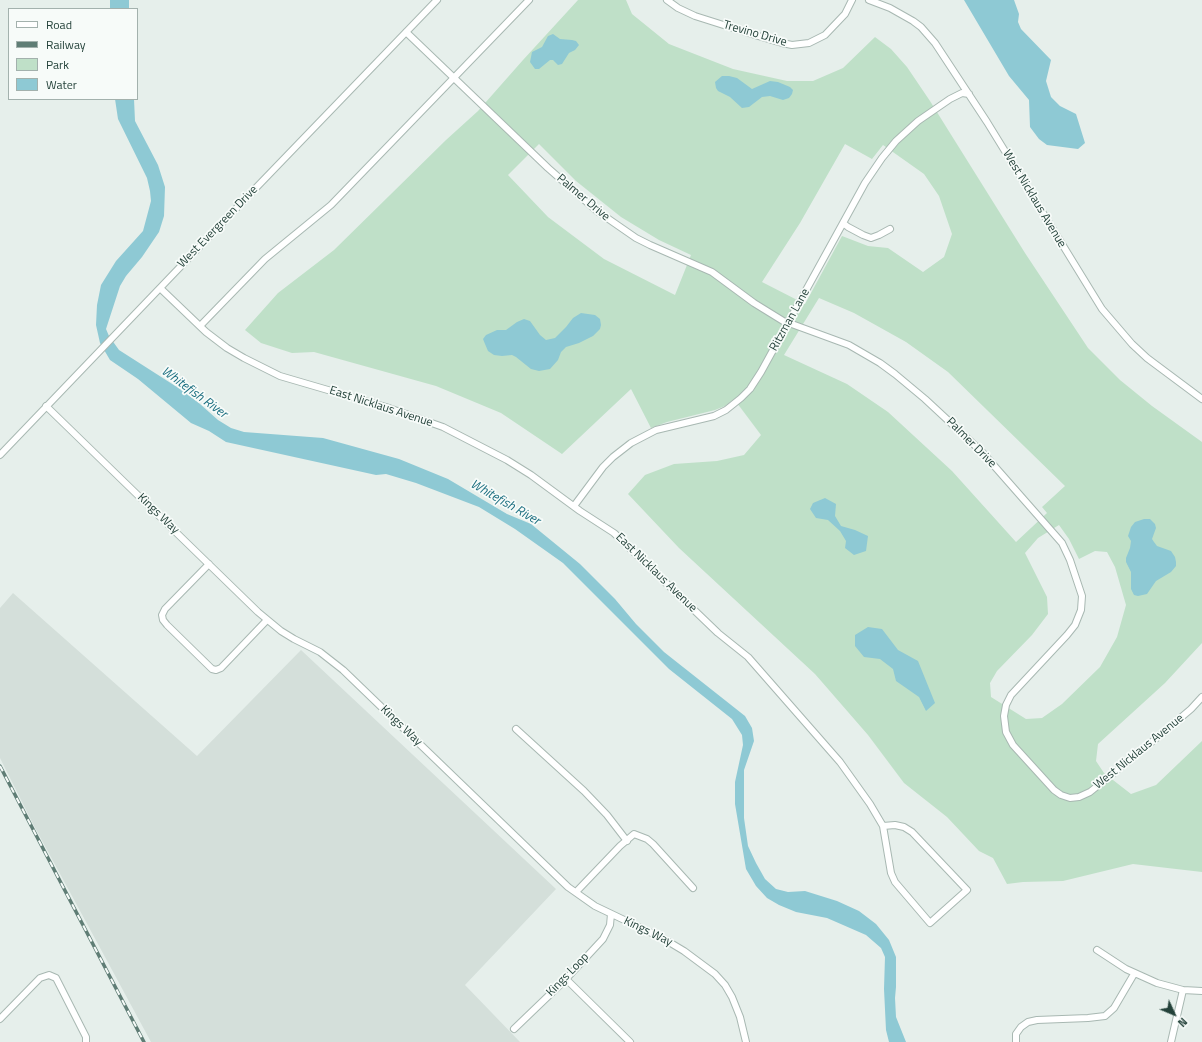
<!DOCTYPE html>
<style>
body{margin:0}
#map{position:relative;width:1202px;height:1042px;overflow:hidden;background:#e6efeb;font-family:"Titillium Web",sans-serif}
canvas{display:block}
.legend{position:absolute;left:8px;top:8px;width:130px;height:92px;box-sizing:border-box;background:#f7fbf9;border:1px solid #a3b1ad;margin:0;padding:5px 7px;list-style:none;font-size:12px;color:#24423a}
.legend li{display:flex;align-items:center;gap:8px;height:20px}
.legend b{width:20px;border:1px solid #a3b1ad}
.north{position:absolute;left:1154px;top:994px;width:40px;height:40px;-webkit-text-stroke:3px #f7fbf9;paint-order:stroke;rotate:134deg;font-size:11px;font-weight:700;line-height:16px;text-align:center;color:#24423a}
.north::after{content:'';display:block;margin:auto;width:14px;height:18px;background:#24423a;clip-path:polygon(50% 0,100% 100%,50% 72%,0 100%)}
</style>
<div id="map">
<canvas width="1202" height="1042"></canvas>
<ul class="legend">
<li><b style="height:5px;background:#fff"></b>Road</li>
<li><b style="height:5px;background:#5f7d75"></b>Railway</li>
<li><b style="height:11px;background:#bfe0c8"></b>Park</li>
<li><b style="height:11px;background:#8ec9d4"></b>Water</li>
</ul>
<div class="north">N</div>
</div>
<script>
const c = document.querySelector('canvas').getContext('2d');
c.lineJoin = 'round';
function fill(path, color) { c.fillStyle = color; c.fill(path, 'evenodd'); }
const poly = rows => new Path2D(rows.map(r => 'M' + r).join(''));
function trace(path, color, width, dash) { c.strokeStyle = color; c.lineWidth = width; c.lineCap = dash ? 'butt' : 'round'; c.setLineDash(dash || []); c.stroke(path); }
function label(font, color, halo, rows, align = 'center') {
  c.font = font + ' "Titillium Web",sans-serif'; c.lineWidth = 3.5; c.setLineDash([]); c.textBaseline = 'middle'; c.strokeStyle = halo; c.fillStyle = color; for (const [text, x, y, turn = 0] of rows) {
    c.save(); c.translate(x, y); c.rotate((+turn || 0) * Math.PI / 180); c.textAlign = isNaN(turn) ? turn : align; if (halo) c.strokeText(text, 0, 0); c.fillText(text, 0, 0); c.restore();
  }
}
fill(poly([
 [13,593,197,756,301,650,556,889,465,985,520,1042,151,1042,33,824,0,758,0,608]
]), '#d4dfda');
fill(poly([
 [578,0,626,0,632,14,669,44,733,69,787,81,813,81,843,68,875,37,891,49,907,67,930,101,1025,253,1088,348,1120,380,1152,406,1202,442,1202,643,1165,683,1098,744,1096,761,1104,773,1131,794,1156,785,1202,741,1202,872,1133,864,1063,881,1023,882,1007,884,993,858,979,851,947,817,904,783,868,735,815,674,679,548,628,494,645,475,674,464,717,461,744,455,761,435,734,399,725,406,715,410,667,422,651,428,631,389,562,454,501,413,436,386,314,352,292,353,261,343,245,330,278,293,334,250,446,140,478,111,523,60],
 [539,144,576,181,621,217,659,240,691,255,675,295,604,259,548,217,508,175],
 [845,144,872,159,883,145,924,174,939,196,952,234,944,257,923,272,888,248,868,246,842,236,805,304,762,282,800,223],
 [819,298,854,313,906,342,948,372,1065,486,1042,507,1047,513,1016,542,952,471,888,412,847,384,784,355],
 [1059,525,1069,539,1079,559,1095,551,1107,552,1115,567,1126,605,1117,637,1100,667,1062,704,1042,718,1026,719,991,697,990,683,997,671,1032,635,1048,614,1047,597,1025,553,1038,538]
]), '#bfe0c8');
fill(poly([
 [110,0,129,0,129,9,110,9],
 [964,0,1014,0,1019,14,1018,22,1021,29,1051,60,1046,81,1051,97,1060,106,1076,114,1085,143,1078,149,1047,145,1039,139,1030,127,1029,100,1009,76],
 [553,34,560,39,572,40,576,41,579,45,575,50,569,53,562,64,558,65,553,60,550,60,539,69,535,69,530,62,532,52,542,47,548,36],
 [722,76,729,76,737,78,752,89,770,81,778,82,790,87,793,90,792,94,789,98,783,100,770,96,762,97,749,107,742,108,730,97,718,91,716,88,715,82],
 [115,99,134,99,135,121,158,165,165,187,164,216,159,232,142,257,126,276,120,286,106,329,109,336,119,350,180,389,200,404,218,420,231,428,244,432,323,438,399,459,448,479,507,514,531,524,580,564,615,599,636,624,664,652,745,716,752,728,754,741,744,770,744,818,748,846,756,863,765,879,776,889,788,892,805,891,837,901,859,911,876,924,889,940,896,957,896,987,895,998,896,1017,906,1042,889,1042,886,1030,884,989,885,957,881,948,866,935,827,918,796,912,779,905,767,898,756,886,746,869,735,804,735,782,743,745,742,735,732,719,669,669,563,563,515,529,479,507,416,483,386,474,376,475,226,442,209,431,191,423,138,379,110,360,100,343,96,325,97,305,101,285,116,261,143,231,151,201,150,191,147,178,118,119],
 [581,313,595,315,600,319,601,325,600,329,593,336,579,343,566,347,561,352,558,360,550,369,539,371,531,369,516,357,512,355,502,356,494,355,488,351,485,344,483,339,486,335,497,330,506,330,517,322,524,319,530,321,540,335,546,340,555,338,566,327,573,318],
 [825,498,836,504,835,516,841,526,855,530,868,536,866,551,854,555,845,548,846,541,840,531,828,520,816,518,810,509,813,503],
 [1144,519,1150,519,1155,524,1156,528,1152,539,1154,542,1157,546,1171,551,1175,557,1176,562,1176,566,1171,572,1156,581,1147,594,1138,596,1134,595,1131,589,1131,572,1126,562,1126,558,1130,548,1131,541,1128,536,1131,527,1135,522],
 [868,627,882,629,898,650,918,661,935,703,926,711,919,697,896,681,893,669,880,659,864,657,855,646,855,635]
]), '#8ec9d4');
const minor = poly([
 [667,0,678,8,695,16,755,35,782,43,792,45,809,43,825,35,845,14,852,0],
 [869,0,890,8,913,21,921,27,935,43,987,122,1102,309,1132,344,1147,358,1202,399],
 [406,32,548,168,597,211,636,238,650,245,712,272,754,303,788,324],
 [843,223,848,227,863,235,871,238,879,235,890,229],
 [160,288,206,332,227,348,244,358,280,376,386,407,443,427,507,460,531,475,580,511,614,533,718,633,748,657,840,762,870,804,883,826,891,873,895,882,930,923,967,890,912,832,904,827,895,825,883,826],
 [789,323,849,345,880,363,895,374,925,399,982,452,1062,543,1070,560,1082,596,1081,610,1075,625,1067,635,1011,695,1006,705,1004,716,1006,732,1013,745,1054,790,1061,795,1070,798,1079,797,1090,792,1158,737,1191,709,1202,697],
 [200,326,265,259,331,205,529,0],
 [46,406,258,612,281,631,294,639,320,652,343,670,568,887,595,906,664,939,684,951,715,974,725,985,732,997,740,1017,746,1042],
 [0,455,251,193,437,0],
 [574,506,603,467,613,457,631,443,656,430,714,416,726,410,741,398,750,389,761,372,865,183,882,158,896,141,918,121,950,99,962,93,969,94],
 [209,564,165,609,162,615,163,620,167,625,212,669,216,670,221,668,267,620],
 [516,729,584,791,607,815,627,841],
 [576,892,620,846,634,834,647,839,653,844,693,888],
 [1097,950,1126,969,1157,983,1183,990,1202,991],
 [566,979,630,1042],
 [0,1019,40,978,49,975,56,978,86,1037,86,1042],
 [514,1029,566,979,603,939,610,925,611,914],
 [1016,1042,1016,1034,1021,1027,1028,1022,1037,1020,1088,1018,1105,1016,1114,1008,1134,974],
 [1171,1042,1183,990]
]);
trace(minor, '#a8b8b2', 8);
trace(minor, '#fff', 6);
const rail = poly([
 [0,766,144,1042]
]);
trace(rail, '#5f7d75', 3.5);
trace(rail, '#f7fbf9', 2, [6]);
label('12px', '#24423a', '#f7fbf9', [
 ["Trevino Drive",755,34,16],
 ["Palmer Drive",583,198,40],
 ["West Nicklaus Avenue",1034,199,59],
 ["West Evergreen Drive",218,227,-46],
 ["Ritzman Lane",790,320,-61],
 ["East Nicklaus Avenue",381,407,18],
 ["Palmer Drive",971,443,45],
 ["Kings Way",158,514,44],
 ["East Nicklaus Avenue",656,573,44],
 ["Kings Way",401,726,44],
 ["West Nicklaus Avenue",1139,752,-39],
 ["Kings Way",648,932,26],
 ["Kings Loop",568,975,-46]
]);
label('italic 13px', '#1c6f80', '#f7fbf9', [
 ["Whitefish River",194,393,36],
 ["Whitefish River",505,503,30]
]);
</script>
